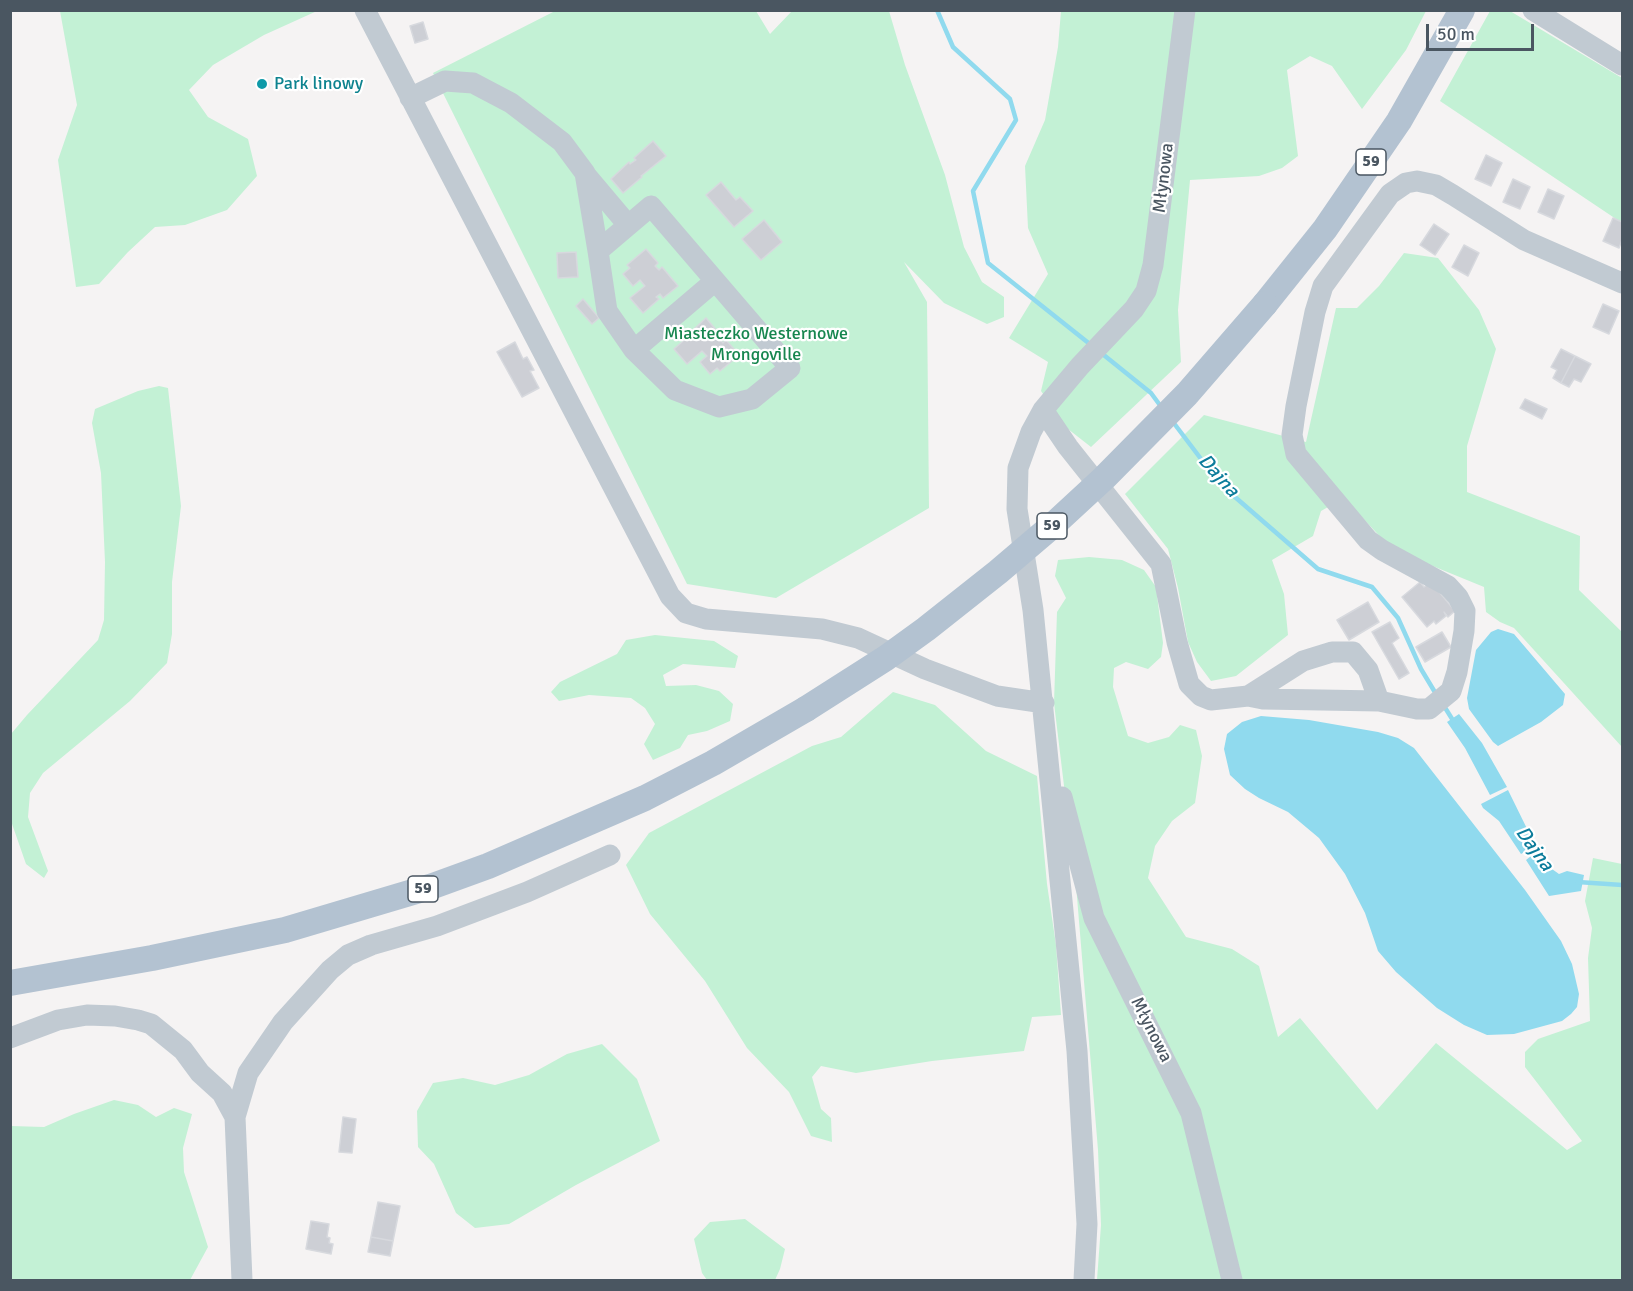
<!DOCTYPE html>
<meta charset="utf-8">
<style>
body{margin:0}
#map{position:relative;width:1633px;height:1291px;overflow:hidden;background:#f5f3f3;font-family:Signika,sans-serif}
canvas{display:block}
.frame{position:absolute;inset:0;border:12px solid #4a5661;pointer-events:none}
.scale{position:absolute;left:1426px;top:24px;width:108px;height:27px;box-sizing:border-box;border:3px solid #4a5661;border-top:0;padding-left:8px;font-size:18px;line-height:21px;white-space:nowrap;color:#4a5661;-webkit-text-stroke:4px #fff;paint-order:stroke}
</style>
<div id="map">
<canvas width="1633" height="1291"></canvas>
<div class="frame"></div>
<div class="scale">50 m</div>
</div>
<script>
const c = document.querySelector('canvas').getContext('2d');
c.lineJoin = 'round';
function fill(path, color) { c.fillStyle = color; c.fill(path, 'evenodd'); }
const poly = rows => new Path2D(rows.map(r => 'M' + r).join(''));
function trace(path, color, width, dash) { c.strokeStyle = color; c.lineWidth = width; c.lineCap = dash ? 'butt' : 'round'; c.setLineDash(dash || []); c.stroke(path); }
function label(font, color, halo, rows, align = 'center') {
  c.font = font + ' Signika,sans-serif'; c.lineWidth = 4.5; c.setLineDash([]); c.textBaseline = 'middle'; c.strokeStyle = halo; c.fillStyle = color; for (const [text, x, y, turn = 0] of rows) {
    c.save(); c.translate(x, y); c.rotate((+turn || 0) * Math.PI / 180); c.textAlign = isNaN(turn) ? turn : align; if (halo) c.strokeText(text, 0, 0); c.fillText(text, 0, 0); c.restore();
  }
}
fill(poly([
 [60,11,317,11,264,35,213,65,189,90,208,117,248,139,257,176,227,210,185,225,155,227,128,252,99,284,76,287,58,160,77,105],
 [555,11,756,11,770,34,792,11,889,11,905,65,945,175,964,247,982,282,1004,297,1004,317,987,324,944,303,904,262,927,302,929,508,776,598,687,584,433,73],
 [1061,11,1426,11,1406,50,1362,109,1332,66,1310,56,1287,70,1298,156,1282,168,1259,176,1190,180,1178,310,1181,362,1091,447,1068,429,1041,391,1048,362,1009,338,1048,274,1028,228,1025,166,1045,120,1058,47],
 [1490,11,1510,11,1622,78,1622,223,1440,101],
 [1404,253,1438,258,1479,310,1496,349,1467,446,1467,492,1580,536,1579,590,1622,632,1622,747,1514,628,1500,622,1486,612,1484,587,1418,560,1387,544,1344,498,1321,511,1313,536,1272,560,1284,594,1288,635,1236,676,1211,681,1197,662,1188,642,1178,588,1168,549,1125,494,1204,415,1306,442,1336,308,1357,308,1379,286],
 [159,386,168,388,181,506,172,582,172,634,167,663,130,701,43,773,30,793,28,817,48,871,44,878,26,864,11,821,11,734,27,715,98,640,104,620,105,562,101,473,92,423,95,409,138,391],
 [1089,557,1122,560,1144,570,1156,587,1163,643,1161,657,1148,669,1126,662,1114,668,1113,687,1128,736,1148,743,1169,737,1180,725,1196,730,1202,756,1195,803,1172,821,1155,846,1148,878,1186,937,1232,949,1259,966,1278,1037,1300,1018,1377,1110,1436,1043,1567,1150,1582,1141,1525,1067,1525,1052,1538,1039,1590,1021,1588,958,1592,928,1585,901,1593,858,1622,864,1622,1280,1097,1280,1101,1225,1098,1150,1076,885,1054,703,1057,612,1066,598,1055,576,1058,560],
 [655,635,714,641,738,656,735,668,683,664,663,675,666,686,696,685,719,691,733,704,730,721,707,731,688,735,680,748,653,760,644,744,655,724,645,708,631,698,589,695,559,701,551,692,560,682,617,654,626,640],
 [893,692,935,705,986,751,1037,776,1047,884,1056,945,1061,1015,1032,1017,1024,1051,932,1061,856,1073,821,1066,812,1077,821,1109,831,1118,832,1142,811,1136,789,1092,747,1048,705,981,650,914,626,865,649,833,812,746,841,737],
 [602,1044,637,1079,660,1141,576,1185,509,1224,475,1228,456,1213,434,1164,418,1147,417,1111,433,1083,463,1078,495,1085,529,1075,567,1054],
 [114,1100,138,1105,156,1117,174,1108,192,1114,183,1148,184,1172,208,1247,190,1280,11,1280,11,1126,44,1127,74,1114],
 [745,1219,785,1249,780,1269,775,1280,707,1280,702,1273,694,1239,710,1222]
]), '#c3f1d5');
fill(poly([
 [1498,629,1514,634,1565,694,1563,705,1541,722,1498,746,1493,742,1469,709,1467,698,1476,650,1491,632],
 [1459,714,1482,743,1507,787,1490,795,1465,748,1447,722],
 [1261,716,1309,720,1378,732,1398,738,1414,748,1525,890,1561,941,1572,964,1579,994,1577,1007,1571,1014,1562,1021,1514,1034,1487,1035,1464,1025,1437,1008,1396,972,1378,951,1365,913,1345,874,1319,838,1288,812,1259,798,1245,789,1230,775,1224,749,1227,734,1242,722],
 [1508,790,1535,845,1521,854,1499,821,1483,808,1481,804],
 [1540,849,1552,869,1559,874,1567,871,1584,875,1581,891,1549,896,1526,860]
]), '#90daee');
trace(poly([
 [937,10,953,47,1010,99,1016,120,973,191,988,263,1091,345],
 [1100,352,1151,393,1162,408],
 [1173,422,1220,484,1318,569,1372,587,1398,618,1421,669,1436,694],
 [1444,706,1454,722],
 [1578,882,1622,885]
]), '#90daee', 4.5);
const building = poly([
 [423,22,428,39,415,43,410,26,423,22],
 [653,141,666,156,641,176,642,177,623,193,611,179,629,162,630,164,636,160,634,158,653,141],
 [1486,155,1502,163,1491,186,1475,179,1486,155],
 [1513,179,1530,187,1520,209,1503,202,1513,179],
 [721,182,736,200,740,197,753,211,734,227,706,195,721,182],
 [1548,189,1564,196,1554,219,1538,212,1548,189],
 [1613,218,1622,222,1622,240,1619,248,1603,241,1613,218],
 [764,220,782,242,761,260,742,239,764,220],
 [1434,224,1449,234,1435,255,1420,245,1434,224],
 [1464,245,1479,253,1468,276,1452,267,1464,245],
 [646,249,658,263,655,266,659,270,662,267,678,286,663,298,660,294,656,297,659,299,643,313,630,298,645,286,640,280,633,286,623,274,630,268,627,265,646,249],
 [576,252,578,277,558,278,557,253,576,252],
 [583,299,599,318,592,324,576,306,583,299],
 [1603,304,1619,311,1609,334,1593,327,1603,304],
 [706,318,722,337,720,339,723,343,726,340,739,355,720,371,717,368,710,374,700,362,707,356,702,351,687,364,674,349,690,335,692,338,695,335,692,331,706,318],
 [515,342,523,359,527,357,534,370,530,371,539,388,522,397,497,352,515,342],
 [1561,349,1575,356,1561,383,1553,378,1557,370,1551,367,1561,349],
 [1575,356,1591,364,1581,382,1574,379,1569,387,1561,383,1575,356],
 [1525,399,1547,409,1542,419,1520,408,1525,399],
 [1420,582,1424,587,1431,582,1455,611,1448,617,1444,612,1446,616,1436,624,1434,621,1427,627,1402,597,1420,582],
 [1368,602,1379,622,1349,640,1337,620,1368,602],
 [1390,622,1399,638,1392,643,1409,673,1399,679,1372,632,1390,622],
 [1442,632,1451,647,1425,662,1416,647,1442,632],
 [343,1117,356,1119,352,1153,339,1152,343,1117],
 [378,1202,400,1206,393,1241,371,1237,378,1202],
 [311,1221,329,1224,327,1237,330,1238,329,1243,333,1244,331,1254,306,1249,311,1221],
 [371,1237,393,1241,390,1256,368,1252,371,1237]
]);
fill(building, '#cdcfd5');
trace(building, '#d7d9de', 1.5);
trace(poly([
 [365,10,670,596,686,613,706,619,822,629,858,638,925,669,997,696,1044,703],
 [1533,10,1622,65],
 [410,98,445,81,473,83,511,103,562,142,585,173,598,251],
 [585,174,628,225],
 [651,206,790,368,752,399,719,407,675,390,634,350,607,311,598,251,651,206],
 [634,350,715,281],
 [1043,410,1068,447,1161,564,1177,642,1189,684,1201,696,1211,700,1248,696,1263,699,1379,701,1368,670,1353,652,1332,652,1303,661,1248,696],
 [1379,701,1417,709,1429,709,1451,691,1457,672,1464,631,1465,611,1458,597,1448,586,1382,550,1368,540,1296,454,1292,435,1296,406,1315,312,1323,286,1390,194,1406,183,1417,181,1436,185,1453,195,1524,240,1622,283],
 [1062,797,1094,918,1191,1113,1232,1280],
 [10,1038,58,1020,87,1015,115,1016,138,1020,151,1024,183,1050,200,1073,222,1093,235,1117],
 [242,1280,235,1117,248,1073,283,1022,330,970,348,955,371,945,437,926,527,892,610,855],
 [1084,1280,1087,1224,1077,1051,1033,610,1017,509,1018,468,1031,432,1043,410,1080,366,1134,309,1146,291,1153,265,1185,10]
]), '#c1cad2', 21);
trace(poly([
 [1265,304,1325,229,1399,121,1462,10],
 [10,983,152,958,285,930,433,886,488,866,645,798,713,763,806,709]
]), '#b3c2d1', 26);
trace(poly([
 [806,709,886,658,926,629,998,572,1052,526,1104,478,1187,394,1265,304]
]), '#b3c2d1', 26);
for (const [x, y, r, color] of [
 [262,84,6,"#0f9aa8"]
]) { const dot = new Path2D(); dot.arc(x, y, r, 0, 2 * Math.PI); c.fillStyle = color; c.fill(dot); trace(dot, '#fff', 2); }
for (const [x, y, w] of [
 [1371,162,30],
 [1052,526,30],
 [423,889,30]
]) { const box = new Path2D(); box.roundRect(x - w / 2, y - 13, w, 26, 4.5); c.fillStyle = '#fff'; c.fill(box); trace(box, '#4a5661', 1.5); }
label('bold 16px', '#4a5661', null, [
 ["59",1371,162],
 ["59",1052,526],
 ["59",423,889]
]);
label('18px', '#0d838f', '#fff', [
 ["Park linowy",274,84]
], 'left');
label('18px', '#4a5661', '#fff', [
 ["Młynowa",1164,178,-83],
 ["Młynowa",1151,1030,63]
]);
label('18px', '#17864f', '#fff', [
 ["Miasteczko Westernowe",756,334],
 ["Mrongoville",756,355]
]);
label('italic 20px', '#0c7c9b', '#fff', [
 ["Dajna",1218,476,48],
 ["Dajna",1534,849,54]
]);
</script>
